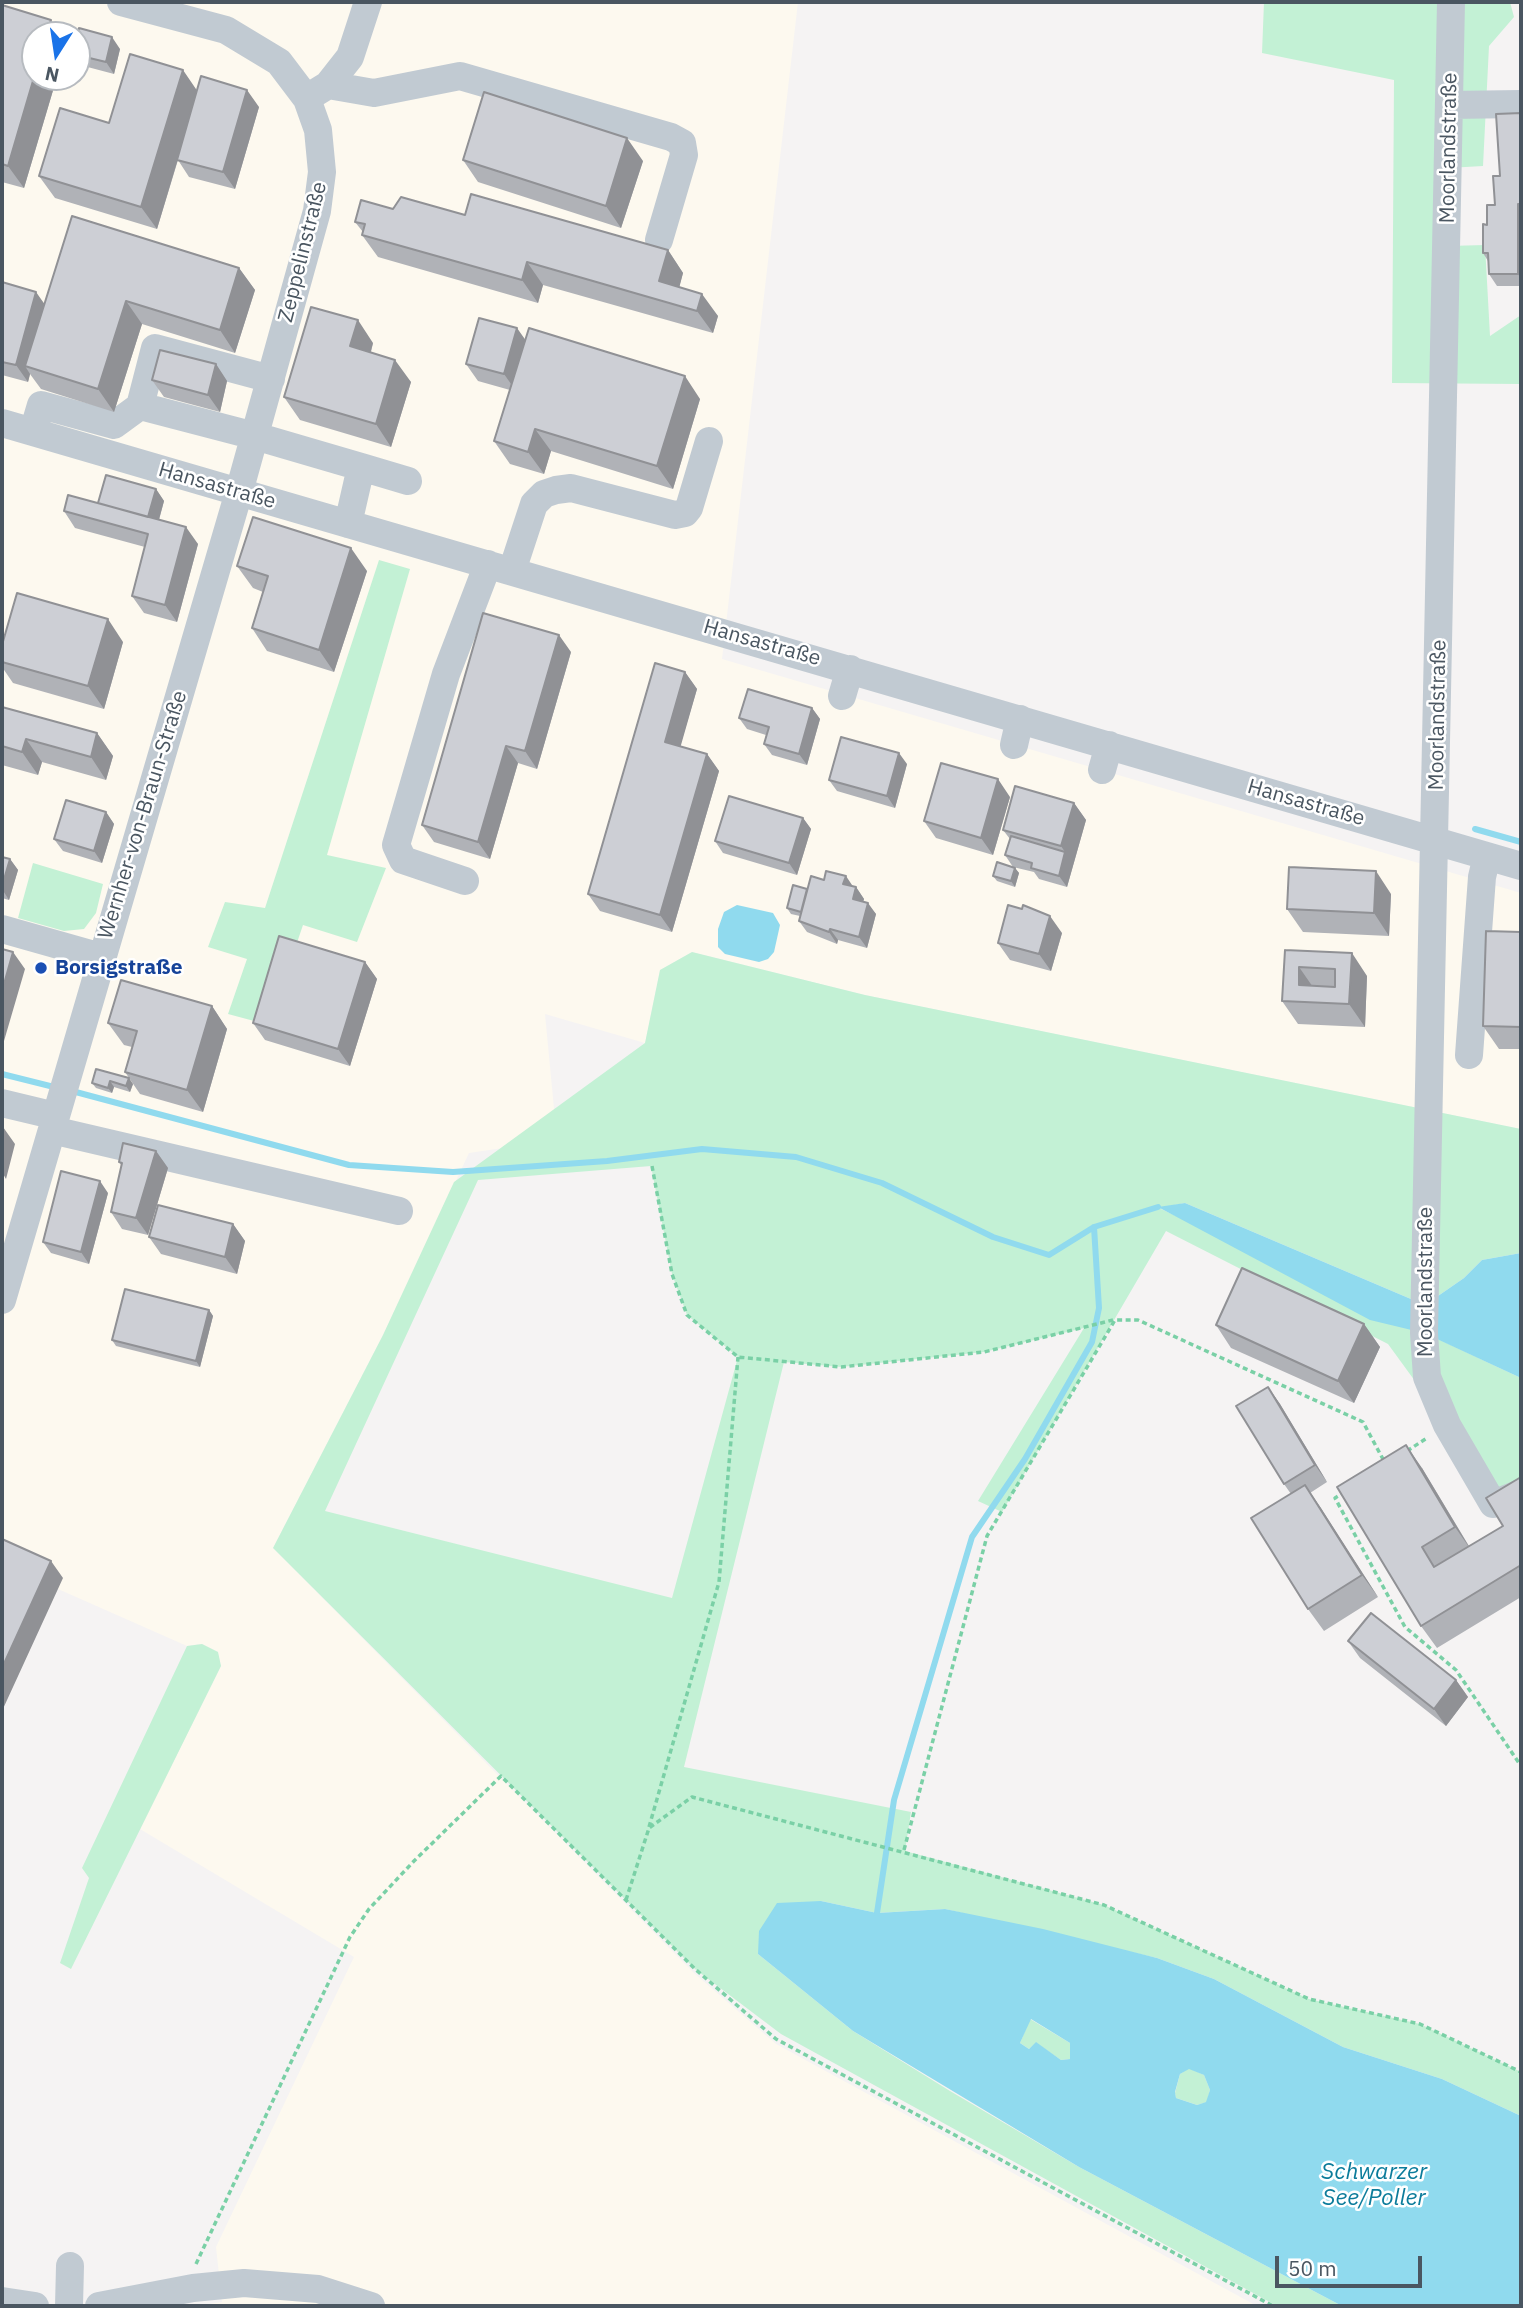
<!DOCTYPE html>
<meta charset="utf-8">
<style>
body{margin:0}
#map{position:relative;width:1523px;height:2308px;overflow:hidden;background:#f5f3f3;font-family:"IBM Plex Sans",sans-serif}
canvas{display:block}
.frame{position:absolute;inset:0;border:4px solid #4a5661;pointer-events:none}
.north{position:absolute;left:21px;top:21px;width:70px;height:70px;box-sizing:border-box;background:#fff;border:2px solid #b7bbc0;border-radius:50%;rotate:192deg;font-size:19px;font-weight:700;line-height:28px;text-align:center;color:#4a5661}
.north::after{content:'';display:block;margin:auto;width:24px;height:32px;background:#1a73e8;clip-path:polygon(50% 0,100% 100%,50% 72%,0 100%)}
.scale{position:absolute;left:1275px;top:2256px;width:147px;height:32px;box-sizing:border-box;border:4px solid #4a5661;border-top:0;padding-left:9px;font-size:21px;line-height:24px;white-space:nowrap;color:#4a5661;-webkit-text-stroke:5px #fff;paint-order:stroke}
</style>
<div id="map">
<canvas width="1523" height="2308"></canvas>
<div class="frame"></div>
<div class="north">N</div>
<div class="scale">50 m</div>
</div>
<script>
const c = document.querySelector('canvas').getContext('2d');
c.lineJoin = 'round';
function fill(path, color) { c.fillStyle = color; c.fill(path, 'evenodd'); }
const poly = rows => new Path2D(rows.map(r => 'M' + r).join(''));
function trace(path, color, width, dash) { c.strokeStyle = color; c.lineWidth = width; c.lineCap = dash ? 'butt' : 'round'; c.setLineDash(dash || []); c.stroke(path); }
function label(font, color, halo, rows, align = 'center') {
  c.font = font + ' "IBM Plex Sans",sans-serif'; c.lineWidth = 5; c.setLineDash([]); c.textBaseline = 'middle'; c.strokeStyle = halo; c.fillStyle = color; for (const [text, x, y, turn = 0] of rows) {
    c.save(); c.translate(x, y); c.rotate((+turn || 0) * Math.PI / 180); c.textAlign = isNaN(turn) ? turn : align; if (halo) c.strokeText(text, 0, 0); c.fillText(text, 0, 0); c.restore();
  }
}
fill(poly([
 [2,2,798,2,722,659,1521,893,1521,1129,865,995,692,952,660,970,645,1043,545,1014,557,1140,469,1153,383,1335,273,1548,694,1973,776,2044,1257,2306,198,2306,222,2302,216,2247,354,1957,140,1829,221,1666,218,1652,202,1644,187,1646,58,1589,2,1550],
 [35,35,77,35,77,77,35,77]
]), '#fdf9ef');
fill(poly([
 [1264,2,1510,2,1514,17,1489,46,1483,166,1448,168,1448,246,1485,245,1490,336,1521,315,1521,384,1392,383,1394,80,1262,53],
 [379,560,410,569,327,855,386,868,357,942,303,925,269,1025,228,1014,247,959,208,947,225,902,265,908],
 [33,863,103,884,96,913,84,929,64,931,18,918],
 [692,952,865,995,1521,1129,1521,1253,1482,1260,1464,1278,1425,1305,1185,1203,1159,1208,1521,1378,1521,1493,1493,1504,1447,1425,1388,1344,1166,1231,1002,1512,978,1501,1084,1328,984,1352,841,1367,784,1362,684,1767,911,1812,905,1851,1104,1905,1309,1999,1420,2024,1521,2072,1521,2116,1442,2079,1343,2047,1214,1979,1157,1958,945,1909,877,1913,821,1901,758,1954,853,2031,950,2091,1079,2167,1342,2306,1277,2306,781,2034,695,1969,273,1548,383,1335,454,1182,645,1043,660,970],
 [651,1166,672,1274,687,1315,738,1357,672,1598,325,1511,478,1180],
 [202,1644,218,1652,221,1666,71,1969,60,1963,89,1878,82,1868,187,1646],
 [1030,2019,1070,2043,1070,2059,1061,2060,1036,2043,1029,2049,1020,2043],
 [1189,2068,1204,2075,1210,2090,1207,2102,1197,2105,1176,2098,1175,2093,1180,2074]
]), '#c3f1d5');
fill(poly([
 [737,905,773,913,780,925,774,952,768,959,759,962,725,954,718,947,718,929,724,912],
 [1185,1203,1425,1305,1464,1278,1482,1260,1521,1253,1521,1378,1424,1333,1370,1320,1158,1207],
 [821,1901,877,1913,945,1909,1043,1929,1157,1958,1214,1979,1343,2047,1442,2079,1521,2116,1521,2306,1342,2306,1079,2167,853,2031,758,1954,759,1931,777,1903],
 [1031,2019,1070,2043,1070,2059,1061,2060,1036,2042,1029,2049,1020,2043],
 [1189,2069,1204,2075,1210,2090,1206,2102,1197,2105,1176,2098,1175,2092,1180,2074]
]), '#90daee');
trace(poly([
 [1475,829,1521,842],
 [2,1074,58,1088],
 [72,1091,349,1165,453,1172,607,1161,702,1149,796,1157,882,1183,993,1237,1049,1255,1094,1227,1158,1207],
 [877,1913,894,1800,972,1537,1025,1459,1092,1342,1099,1308,1094,1227]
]), '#90daee', 6);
trace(poly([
 [652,1166,672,1274,687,1315,738,1357,841,1367,984,1352,1113,1320],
 [1407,1451,1427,1438],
 [1345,1492,1335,1498,1405,1627,1456,1670,1521,1766],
 [649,1827,719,1582,738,1357],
 [904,1850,987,1536,1115,1320,1138,1320,1363,1422,1384,1461],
 [626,1900,649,1828,692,1797,1104,1905,1309,1999,1420,2024,1521,2072],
 [196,2264,350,1937,369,1909,414,1861,501,1776,695,1969,776,2039,1273,2306]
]), '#7ad0a6', 3.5, [5, 3.5]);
trace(poly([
 [1451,2,1424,1333,1427,1377,1447,1425,1493,1504,1521,1493],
 [328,85,374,93,460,76,671,137,682,143,684,155,659,240],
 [315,93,328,85,350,57,368,2],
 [1449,105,1521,104],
 [140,406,155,348,271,379],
 [2,423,1521,866],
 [33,432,41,405,114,425,140,406,255,436,361,467,348,524],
 [361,467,408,481],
 [512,571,534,504,544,494,556,490,571,488,675,515,685,513,689,508,709,441],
 [842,696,850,669],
 [1014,745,1020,719],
 [1102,770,1109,745],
 [465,881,403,860,396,845,446,674,488,564],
 [2,929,101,957],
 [1469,1055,1482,877,1487,856],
 [2,1103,56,1116],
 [52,1130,399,1211],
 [2,1300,239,492,317,211,322,172,318,130,307,99,279,62,226,30,121,2],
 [2,2301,35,2306],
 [69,2306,70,2266],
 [99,2306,193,2288,244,2283,318,2289,371,2306]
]), '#c1cad2', 28);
fill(poly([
 [2,5,51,20,61,35,35,35,35,77,57,77,24,188,2,182],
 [77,35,120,49,114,74,80,65,77,61],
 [197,90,259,107,235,189,189,177,178,160,157,229,55,198,39,176],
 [1521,113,1521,286,1497,286,1489,274,1488,261,1483,253,1487,225,1495,205,1500,176],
 [463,160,643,161,621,228,478,182],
 [393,209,465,215,668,250,683,273,679,287,718,316,713,333,543,285,538,303,378,257,362,235,363,232,355,222],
 [239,268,255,290,235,353,142,324,114,412,41,389,30,374,28,382,2,375,2,282,45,304],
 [525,340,700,399,673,489,551,451,544,474,510,464,494,441,510,390,478,381,466,364],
 [373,343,371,352,411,382,391,447,300,420,284,397],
 [216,364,227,381,220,412,164,397,152,380],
 [156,489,164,501,159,520,198,544,177,622,144,613,132,596,145,547,75,528,64,511],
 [237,566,367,571,334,672,267,651,252,628,263,592,253,588],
 [123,642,104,709,13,683,2,667,2,645],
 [571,652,537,769,518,763,490,859,434,842,422,825],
 [685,672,697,689,680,746,707,754,719,771,672,932,600,911,588,894],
 [2,707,97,733,113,756,106,780,42,762,38,775,2,765],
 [812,708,820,719,807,765,772,755,764,744,766,735,747,729,739,718],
 [907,764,895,808,837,791,829,780],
 [1010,797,993,855,936,838,924,821],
 [1074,803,1086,820,1067,887,1039,879,1034,872,1013,867,1005,855,1010,839,1003,830],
 [106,812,114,824,102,863,63,851,54,839],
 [803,818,811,829,797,875,723,853,715,841],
 [2,857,10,859,18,870,9,900,2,898],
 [1015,868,1019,873,1015,887,997,881,993,876],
 [853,887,856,887,864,899,863,901,876,914,867,948,838,940,837,944,807,932,799,921,800,916,791,914,787,908,807,889],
 [1391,894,1389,936,1303,932,1287,909],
 [1521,932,1521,1049,1499,1049,1483,1026],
 [1062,933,1051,971,1010,960,998,943],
 [1285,950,1367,976,1365,1027,1298,1024,1282,1001],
 [365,962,377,979,350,1066,265,1040,253,1023],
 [212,1006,227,1029,203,1112,140,1094,125,1072,132,1047,124,1045,108,1023],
 [96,1069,133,1084,130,1092,114,1087,112,1093,96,1088,92,1083],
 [156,1151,168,1168,148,1235,122,1229,111,1212,122,1166,119,1162],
 [108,1193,89,1264,51,1253,43,1242],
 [233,1224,245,1241,237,1274,161,1254,149,1237],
 [209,1310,213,1316,200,1367,116,1346,112,1340],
 [1364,1324,1380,1347,1354,1403,1231,1348,1216,1325],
 [1268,1387,1280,1404,1327,1482,1310,1493,1378,1597,1324,1631,1308,1609,1291,1494,1284,1484],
 [1422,1468,1469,1546,1503,1526,1521,1477,1521,1597,1437,1648,1421,1626],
 [1348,1641,1456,1680,1468,1697,1446,1726,1360,1658]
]), '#b0b2b7');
fill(poly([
 [51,20,61,35,46,35],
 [112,37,120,49,114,74,106,62],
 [183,70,198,92,157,229,141,207],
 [35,74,35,77,57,77,24,188,8,166],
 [247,90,259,107,235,189,223,172],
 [627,138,643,161,621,228,606,206],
 [1518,204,1521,209,1521,279,1518,274],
 [668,250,683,273,675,304,659,281],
 [527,262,543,285,538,303,522,280],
 [239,268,255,290,235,353,220,330],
 [36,292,48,309,25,366,30,374,28,382,16,365],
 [702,294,718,316,713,333,697,311],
 [126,301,142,324,114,412,98,389],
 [358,320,373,343,366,369,350,346],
 [517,328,529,345,516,391,504,374],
 [395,360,411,382,391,447,376,424],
 [216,364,227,381,220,412,208,395],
 [685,376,700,399,673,489,657,466],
 [535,429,551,451,544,474,528,452],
 [156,489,164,501,156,530,148,519],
 [186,527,198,544,177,622,165,605],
 [351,548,367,571,334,672,319,650],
 [108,619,123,642,104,709,88,686],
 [559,635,571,652,537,769,525,751],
 [685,672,697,689,677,759,665,742],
 [812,708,820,719,807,765,799,754],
 [97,733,113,756,106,780,91,757],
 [26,739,42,762,38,775,22,752],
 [506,746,518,763,490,859,478,842],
 [899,753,907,764,895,808,887,796],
 [707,754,719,771,672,932,660,915],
 [998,779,1010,797,993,855,981,838],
 [1074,803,1086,820,1067,887,1059,876,1065,852,1061,846],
 [106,812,114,824,102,863,94,851],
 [803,818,811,829,797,875,789,863],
 [10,859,18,870,9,900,2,889,2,886],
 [1015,868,1019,873,1015,887,1011,881],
 [1376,871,1391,894,1389,936,1374,913],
 [846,876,854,888,843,884],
 [856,887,864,899,861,910,853,899],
 [868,903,876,914,867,948,859,937],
 [1050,916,1062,933,1051,971,1039,954],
 [830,929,838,940,837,944,829,932],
 [13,952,25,969,4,1041,2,1037,2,991],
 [1352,953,1367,976,1365,1027,1349,1004],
 [365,962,377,979,350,1066,338,1049],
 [1299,967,1315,990,1299,985],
 [212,1006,227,1029,203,1112,187,1090],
 [129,1078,133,1084,130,1092,126,1086],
 [110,1081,114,1087,112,1093,108,1088],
 [3,1127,15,1144,6,1179,2,1172,2,1131],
 [156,1151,168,1168,148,1235,136,1218],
 [100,1181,108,1193,89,1264,81,1252],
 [233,1224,245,1241,237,1274,225,1257],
 [209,1310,213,1316,200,1367,196,1361],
 [1364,1324,1380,1347,1354,1403,1338,1381],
 [1268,1387,1280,1404,1327,1482,1315,1465],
 [1406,1445,1422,1468,1471,1550,1455,1527],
 [1305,1485,1321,1508,1378,1597,1362,1575],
 [51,1561,63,1578,2,1711,2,1668],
 [1456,1680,1468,1697,1446,1726,1434,1709]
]), '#909195');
const building = poly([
 [2,5,51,20,46,35,35,35,35,74,8,166,2,164,2,5],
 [79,28,112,37,106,62,77,55,77,35,79,28],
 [130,54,183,70,141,207,39,176,60,108,109,123,130,54],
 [201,76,247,90,223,172,177,160,201,76],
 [484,92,627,138,606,206,463,160,484,92],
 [1521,113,1521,204,1518,204,1518,274,1489,274,1488,253,1483,253,1483,224,1487,225,1487,205,1495,205,1493,176,1500,176,1496,114,1521,113],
 [471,194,668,250,659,281,702,294,697,311,527,262,522,280,362,235,365,224,355,222,361,200,393,209,401,197,465,215,471,194],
 [72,216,239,268,220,330,126,301,98,389,25,366,72,216],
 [2,282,36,292,16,365,2,362,2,282],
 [311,307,358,320,350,346,395,360,376,424,284,397,311,307],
 [479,318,517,328,504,374,466,364,479,318],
 [529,328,685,376,657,466,535,429,528,452,494,441,529,328],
 [160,350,216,364,208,395,152,380,160,350],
 [106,475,156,489,148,517,98,503,106,475],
 [68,495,186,527,165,605,132,596,148,534,64,511,68,495],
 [253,517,351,548,319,650,252,628,268,576,237,566,253,517],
 [17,593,108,619,88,686,2,662,2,645,17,593],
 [483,613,559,635,525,751,506,746,478,842,422,825,483,613],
 [655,663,685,672,665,742,707,754,660,915,588,894,655,663],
 [748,689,812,708,799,754,764,744,769,727,739,718,748,689],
 [2,707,97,733,91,757,26,739,22,752,2,746,2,707],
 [841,737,899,753,887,796,829,780,841,737],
 [941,763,998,779,981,838,924,821,941,763],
 [1015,786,1074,803,1061,846,1003,830,1015,786],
 [729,796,803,818,789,863,715,841,729,796],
 [66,800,106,812,94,851,54,839,66,800],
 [1011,836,1065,852,1059,876,1031,868,1032,863,1005,855,1011,836],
 [2,857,10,859,2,886,2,857],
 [997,862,1015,868,1011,881,993,876,997,862],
 [1289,867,1376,871,1374,913,1287,909,1289,867],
 [826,871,846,876,843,884,856,887,853,899,868,903,859,937,830,929,829,932,799,921,811,876,824,880,826,871],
 [793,885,807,889,801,912,787,908,793,885],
 [1008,905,1022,909,1023,905,1050,916,1039,954,998,943,1008,905],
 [1486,931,1521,932,1521,1027,1483,1026,1486,931],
 [279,936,365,962,338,1049,253,1023,279,936],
 [2,949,13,952,2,991,2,949],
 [1285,950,1352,953,1349,1004,1282,1001,1285,950],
 [1299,967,1335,969,1335,987,1299,985,1299,967],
 [121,980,212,1006,187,1090,125,1072,137,1031,108,1023,121,980],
 [96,1069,129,1078,126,1086,110,1081,108,1088,92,1083,96,1069],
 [123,1143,156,1151,136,1218,111,1212,122,1163,119,1162,123,1143],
 [61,1171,100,1181,81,1252,43,1242,61,1171],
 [158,1205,233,1224,225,1257,149,1237,158,1205],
 [1242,1268,1364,1324,1338,1381,1216,1325,1242,1268],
 [125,1289,209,1310,196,1361,112,1340,125,1289],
 [1268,1387,1315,1465,1284,1484,1236,1406,1268,1387],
 [1406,1445,1455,1527,1422,1547,1434,1567,1503,1526,1486,1498,1521,1477,1521,1565,1421,1626,1337,1487,1406,1445],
 [1305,1485,1362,1575,1308,1609,1251,1518,1305,1485],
 [2,1539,51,1561,2,1668,2,1539],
 [1371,1613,1456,1680,1434,1709,1348,1641,1371,1613]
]);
fill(building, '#cdcfd5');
trace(building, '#909195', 2);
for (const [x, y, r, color] of [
 [41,968,7,"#1a4fb4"]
]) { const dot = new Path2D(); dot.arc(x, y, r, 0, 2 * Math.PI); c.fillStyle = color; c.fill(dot); trace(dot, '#fff', 2.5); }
label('21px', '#4a5661', '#fff', [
 ["Moorlandstraße",1449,148,-89],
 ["Zeppelinstraße",303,252,-76],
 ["Hansastraße",217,486,16],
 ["Hansastraße",762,643,16],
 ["Moorlandstraße",1438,715,-89],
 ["Hansastraße",1306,803,16],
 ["Wernher-von-Braun-Straße",143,815,-73],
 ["Moorlandstraße",1426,1282,-90]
]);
label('bold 21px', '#164399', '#fff', [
 ["Borsigstraße",55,968]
], 'left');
label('italic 23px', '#0c7c9b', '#fff', [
 ["Schwarzer",1374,2172],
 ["See/Poller",1374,2198]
]);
</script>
